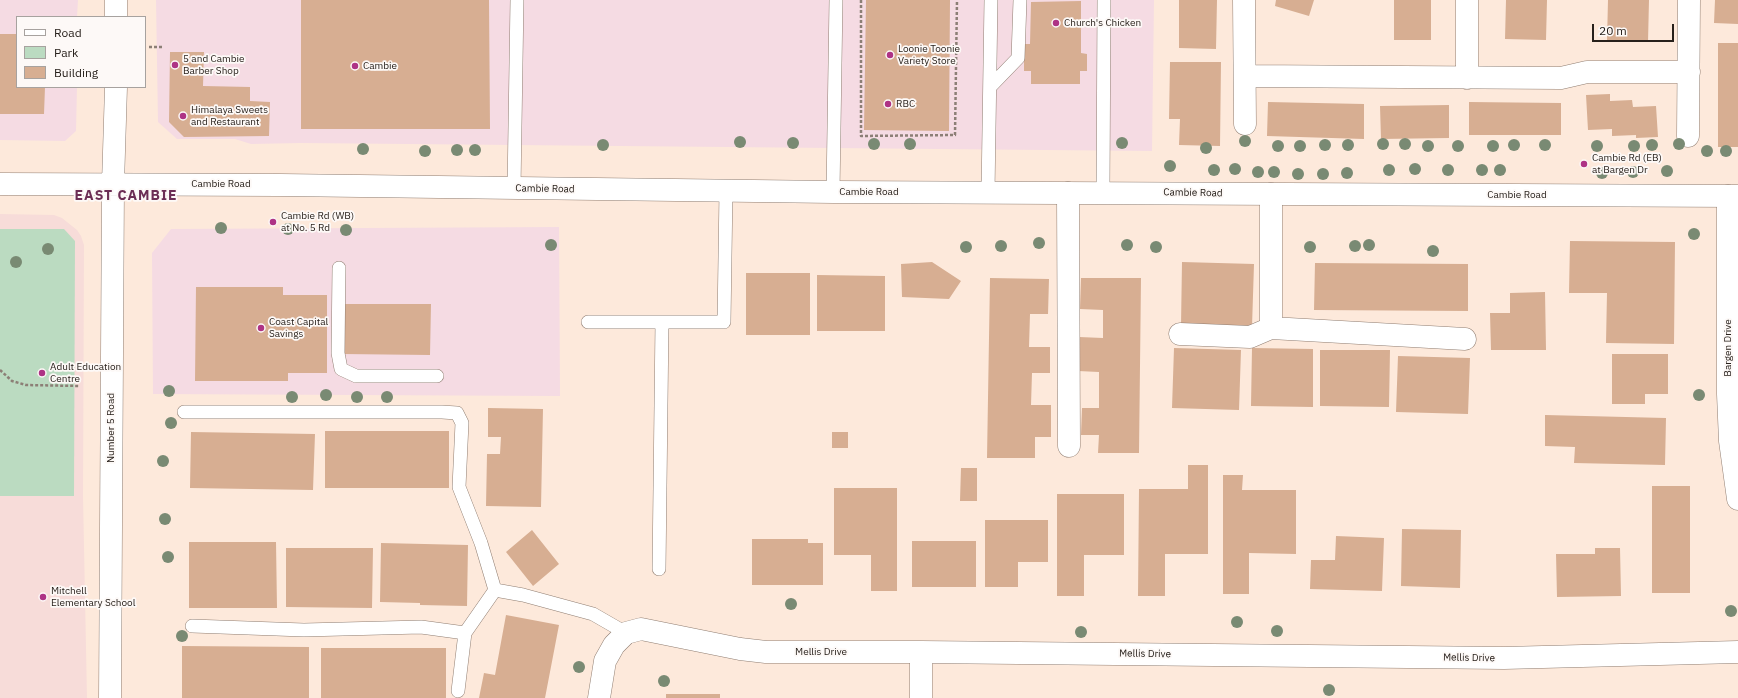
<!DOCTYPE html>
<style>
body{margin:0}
#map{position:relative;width:1738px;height:698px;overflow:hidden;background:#fde9db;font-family:"IBM Plex Sans",sans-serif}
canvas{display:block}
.legend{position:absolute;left:16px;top:16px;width:130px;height:72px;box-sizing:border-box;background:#fdf9f7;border:1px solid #a7a29f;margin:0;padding:5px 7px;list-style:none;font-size:12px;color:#27201b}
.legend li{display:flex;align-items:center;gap:8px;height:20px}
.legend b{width:20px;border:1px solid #a7a29f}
.scale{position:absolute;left:1592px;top:24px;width:82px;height:18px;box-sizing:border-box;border:2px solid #27201b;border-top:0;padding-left:5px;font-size:12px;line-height:14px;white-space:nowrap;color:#27201b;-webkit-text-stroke:3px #fdf9f7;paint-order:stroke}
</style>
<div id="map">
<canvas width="1738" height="698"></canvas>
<ul class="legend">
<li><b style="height:5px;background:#fff"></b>Road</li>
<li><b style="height:11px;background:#bbdbc1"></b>Park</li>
<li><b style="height:11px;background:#d7ae92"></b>Building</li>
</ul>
<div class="scale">20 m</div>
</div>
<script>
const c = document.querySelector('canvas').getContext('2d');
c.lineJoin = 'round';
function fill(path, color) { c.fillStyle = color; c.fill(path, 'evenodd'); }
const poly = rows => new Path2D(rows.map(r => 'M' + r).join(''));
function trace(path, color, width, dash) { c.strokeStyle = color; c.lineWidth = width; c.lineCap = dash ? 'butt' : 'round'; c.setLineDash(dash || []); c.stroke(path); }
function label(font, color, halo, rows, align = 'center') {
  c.font = font + ' "IBM Plex Sans",sans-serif'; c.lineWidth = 3.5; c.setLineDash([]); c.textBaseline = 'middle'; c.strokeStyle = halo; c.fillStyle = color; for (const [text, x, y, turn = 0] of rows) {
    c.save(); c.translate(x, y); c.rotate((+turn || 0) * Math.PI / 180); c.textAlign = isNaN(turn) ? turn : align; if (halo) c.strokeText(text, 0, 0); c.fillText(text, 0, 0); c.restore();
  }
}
fill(poly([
 [0,0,78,0,77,17,17,17,17,87,77,87,76,131,65,141,0,140],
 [156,0,1154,0,1152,151,301,143,251,144,235,139,177,139,158,122],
 [559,227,560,396,153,394,152,253,171,229]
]), '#f5dbe3');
fill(poly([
 [0,214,54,215,62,218,77,230,81,236,84,245,83,496,87,698,0,698]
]), '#f7dcd9');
fill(poly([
 [0,229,64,229,75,241,74,496,0,496]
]), '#bbdbc1');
fill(poly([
 [301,0,489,0,490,129,301,129],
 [866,0,950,0,949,131,864,130],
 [1179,0,1217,0,1216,49,1179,48],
 [1276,0,1314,0,1309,16,1275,6],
 [1394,0,1431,0,1431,40,1394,40],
 [1506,0,1547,0,1546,40,1505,39],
 [1608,0,1649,0,1648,42,1607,41],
 [1715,0,1738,0,1738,24,1714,23],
 [1081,1,1081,53,1087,54,1087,71,1080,71,1080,84,1031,84,1031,71,1024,71,1024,44,1030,44,1031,2],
 [0,34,17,34,17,87,45,87,44,114,0,114],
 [1718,43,1738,43,1738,147,1718,147],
 [170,52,204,52,203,86,250,87,250,101,270,102,269,136,184,137,169,122],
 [1170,62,1221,62,1220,146,1179,145,1180,119,1169,119],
 [1610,94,1610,101,1632,100,1633,107,1656,106,1658,137,1636,138,1636,135,1612,136,1612,129,1588,130,1586,95],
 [1268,102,1364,104,1364,139,1267,136],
 [1469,102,1561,103,1561,135,1469,135],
 [1449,105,1449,138,1381,139,1380,106],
 [1570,241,1675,242,1674,344,1606,343,1607,293,1569,293],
 [932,262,961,281,949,299,902,297,901,264],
 [1182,262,1254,264,1252,327,1181,326],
 [1315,263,1468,264,1468,311,1314,310],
 [746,273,810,273,810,335,746,335],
 [817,275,885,276,885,331,817,331],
 [990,278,1049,279,1048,314,1030,314,1029,347,1050,347,1050,373,1032,373,1031,405,1051,405,1051,437,1035,437,1035,458,987,458],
 [1081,278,1141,278,1139,453,1098,453,1099,435,1081,435,1082,408,1099,408,1099,372,1078,371,1079,337,1103,338,1103,310,1080,309],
 [196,287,283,287,283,295,327,295,327,373,288,373,288,381,195,381],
 [1545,292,1546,350,1491,350,1490,313,1510,313,1510,293],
 [344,304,431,304,430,355,343,354],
 [1174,348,1241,350,1239,410,1172,408],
 [1252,348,1313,349,1313,407,1251,406],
 [1320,350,1390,350,1389,407,1320,406],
 [1612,354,1668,354,1668,394,1645,394,1645,404,1612,404],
 [1398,356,1470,358,1468,414,1396,412],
 [488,408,543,409,541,507,486,506,487,454,500,454,501,437,488,437],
 [1545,415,1666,418,1665,465,1574,463,1575,447,1545,446],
 [325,431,449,431,449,488,325,488],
 [191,432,315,434,313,490,190,488],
 [832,432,848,432,848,448,832,448],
 [1188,465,1208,465,1208,554,1165,554,1165,596,1138,596,1139,489,1188,489],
 [961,468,977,468,977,501,960,501],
 [1223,475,1243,475,1242,490,1296,490,1296,554,1249,553,1249,594,1223,594],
 [1652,486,1690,486,1690,593,1652,593],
 [834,488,897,488,897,591,871,591,871,555,834,555],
 [1057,494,1124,494,1124,555,1084,555,1084,596,1057,596],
 [985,520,1048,520,1048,562,1018,562,1018,587,985,587],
 [1402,529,1461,530,1460,588,1401,586],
 [532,530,559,564,533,586,506,552],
 [1336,536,1384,538,1382,591,1310,589,1311,560,1335,560],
 [752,539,808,539,808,543,823,543,823,585,752,585],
 [912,541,976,541,976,587,912,587],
 [189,542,276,542,277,608,189,608],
 [381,543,468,545,467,606,420,605,420,603,380,602],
 [286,548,373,548,372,608,286,607],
 [1595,548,1620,548,1621,596,1557,597,1556,554,1595,554],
 [506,615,559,625,545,698,479,698,484,673,495,675],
 [182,646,309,647,309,698,182,698],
 [321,648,446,648,446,698,321,698],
 [666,694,720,694,720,698,666,698]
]), '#d7ae92');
const service = poly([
 [990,87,1018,58,1020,0],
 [514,189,517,0],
 [833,192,836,0],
 [1103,192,1104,0],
 [988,193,991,0],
 [339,268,338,353,341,369,356,376,437,376],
 [588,322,724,322,726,191],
 [184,412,442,412,457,413,462,423,459,487,481,543,495,590,523,595,593,614,626,633],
 [659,569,662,322],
 [192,626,304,630,421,627,465,633],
 [458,691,465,633,495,590]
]);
const minor = poly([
 [1244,0,1245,124],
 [1245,76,1561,78,1587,72,1689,72],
 [1467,78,1467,0],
 [1688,136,1689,0],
 [1068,193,1069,446],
 [1271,194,1271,328,1465,339],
 [1728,196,1728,394,1730,441,1738,499],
 [1180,334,1250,337,1271,328],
 [599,698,605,661,614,645,626,633,641,629,740,649,766,652,921,652,1504,658,1738,652],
 [921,698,921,652]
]);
const secondary = poly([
 [116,17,116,0],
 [0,184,281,185,833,192,1738,196],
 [110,698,113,184,116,87]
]);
trace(service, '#907e72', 14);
trace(minor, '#907e72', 23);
trace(secondary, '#907e72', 23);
trace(poly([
 [861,0,861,136,955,135,957,0],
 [149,47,164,47],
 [0,370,12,381,26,385,80,386]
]), '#8c7f76', 2.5, [3, 2]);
trace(service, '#fff', 13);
trace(minor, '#fff', 22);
trace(secondary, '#fff', 22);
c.fillStyle = '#798a73';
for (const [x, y] of [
 [1245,141],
 [740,142],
 [793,143],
 [1122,143],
 [874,144],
 [910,144],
 [1383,144],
 [1405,144],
 [1679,144],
 [603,145],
 [1325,145],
 [1348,145],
 [1514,145],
 [1545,145],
 [1652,145],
 [1278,146],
 [1300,146],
 [1428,146],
 [1458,146],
 [1493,146],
 [1597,146],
 [1634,146],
 [1206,148],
 [363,149],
 [457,150],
 [475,150],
 [425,151],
 [1707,151],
 [1726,151],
 [1170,166],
 [1235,169],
 [1415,169],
 [1214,170],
 [1389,170],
 [1448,170],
 [1482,170],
 [1500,170],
 [1667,171],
 [1258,172],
 [1274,172],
 [1633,172],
 [1347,173],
 [1602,173],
 [1298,174],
 [1323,174],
 [221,228],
 [288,229],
 [346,230],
 [1694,234],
 [1039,243],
 [551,245],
 [1127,245],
 [1369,245],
 [1001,246],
 [1355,246],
 [966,247],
 [1156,247],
 [1310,247],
 [48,249],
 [1433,251],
 [16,262],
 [169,391],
 [326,395],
 [1699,395],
 [292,397],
 [357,397],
 [387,397],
 [171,423],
 [163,461],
 [165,519],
 [168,557],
 [791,604],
 [1731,611],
 [1237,622],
 [1277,631],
 [1081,632],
 [182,636],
 [579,667],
 [664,681],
 [1329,690]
]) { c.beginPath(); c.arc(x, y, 6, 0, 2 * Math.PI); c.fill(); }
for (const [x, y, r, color] of [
 [1056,23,4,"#ae3385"],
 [890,55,4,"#ae3385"],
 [175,65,4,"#ae3385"],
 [355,66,4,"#ae3385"],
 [888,104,4,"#ae3385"],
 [183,116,4,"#ae3385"],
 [1584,164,4,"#ae3385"],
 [273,222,4,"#ae3385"],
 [261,328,4,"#ae3385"],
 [42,373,4,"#ae3385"],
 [43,597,4,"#ae3385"]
]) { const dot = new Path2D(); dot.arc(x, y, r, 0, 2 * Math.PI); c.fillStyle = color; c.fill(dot); trace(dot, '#fdf9f7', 1.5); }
label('10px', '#27201b', '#fdf9f7', [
 ["Church's Chicken",1064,23],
 ["Loonie Toonie",898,49],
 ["Variety Store",898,61],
 ["5 and Cambie",183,59],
 ["Barber Shop",183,71],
 ["Cambie",363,66],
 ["RBC",896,104],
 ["Himalaya Sweets",191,110],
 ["and Restaurant",191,122],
 ["Cambie Rd (EB)",1592,158],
 ["at Bargen Dr",1592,170],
 ["Cambie Rd (WB)",281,216],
 ["at No. 5 Rd",281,228],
 ["Coast Capital",269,322],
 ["Savings",269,334],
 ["Adult Education",50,367],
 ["Centre",50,379],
 ["Mitchell",51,591],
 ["Elementary School",51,603]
], 'left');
label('10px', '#27201b', '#fdf9f7', [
 ["Cambie Road",221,184],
 ["Cambie Road",545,189,1],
 ["Cambie Road",869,192],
 ["Cambie Road",1193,193,1],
 ["Cambie Road",1517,195],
 ["Bargen Drive",1728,348,-90],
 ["Number 5 Road",111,428,-90],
 ["Mellis Drive",821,652],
 ["Mellis Drive",1145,654,1],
 ["Mellis Drive",1469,658,1]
]);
c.letterSpacing = '1px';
label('bold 14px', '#6c2e55', '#fdf9f7', [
 ["EAST CAMBIE",126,196]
]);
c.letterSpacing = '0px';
</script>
